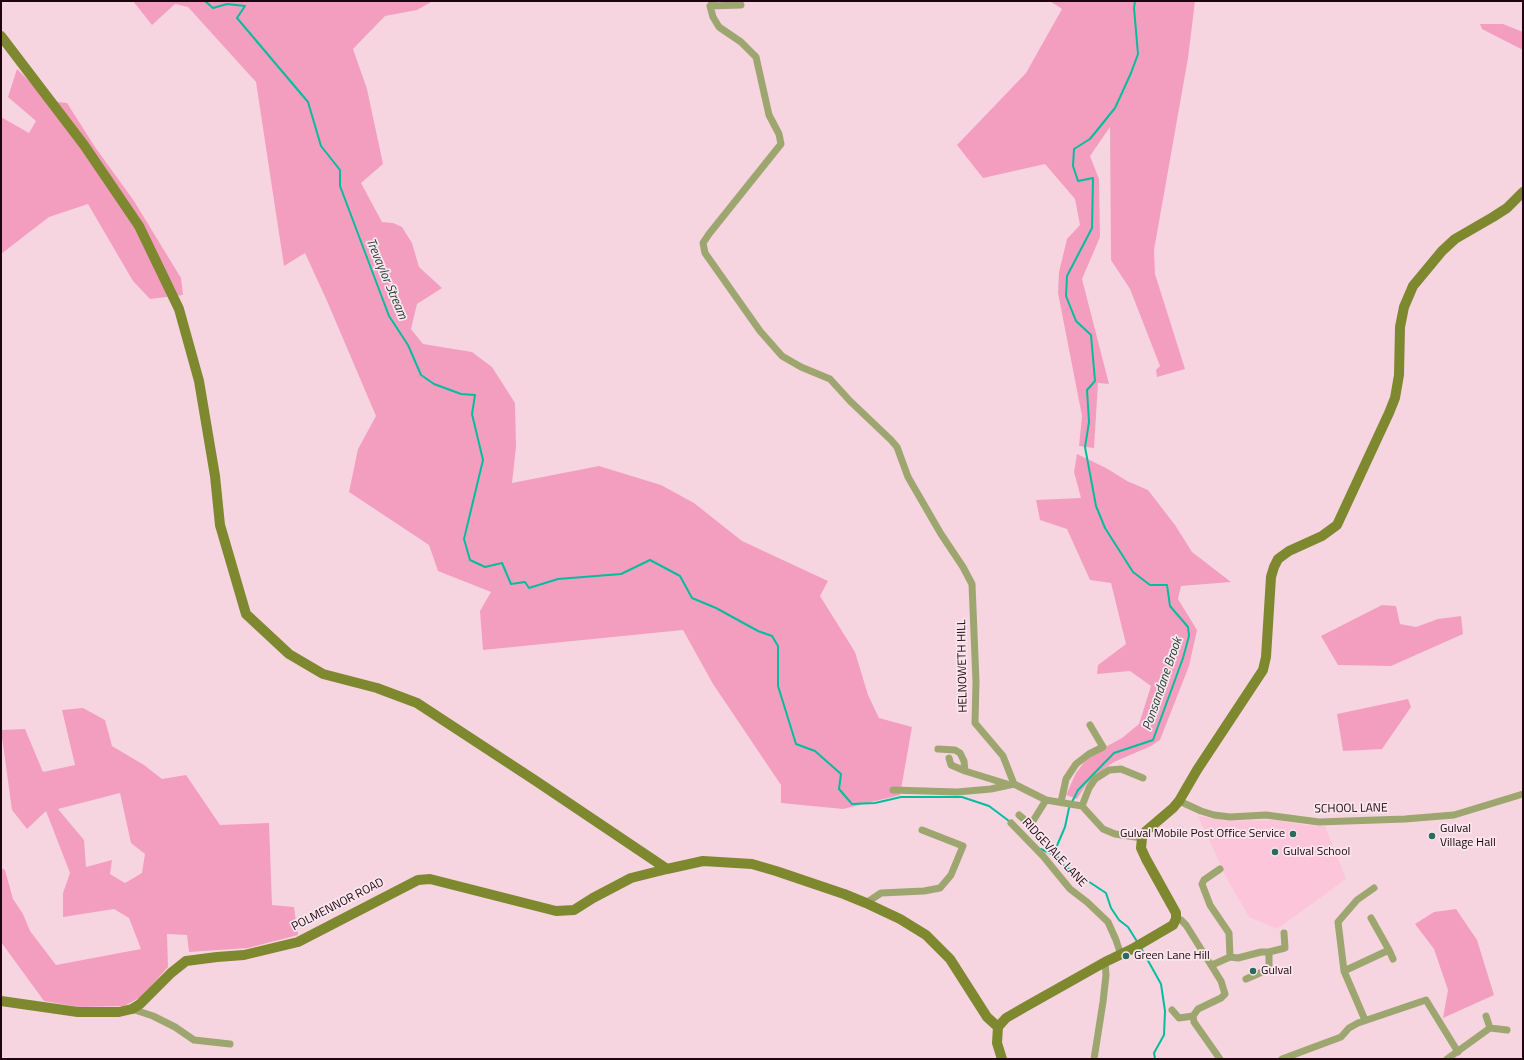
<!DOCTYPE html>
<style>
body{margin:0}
#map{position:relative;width:1524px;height:1060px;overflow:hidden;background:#f7d5e0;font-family:"Titillium Web",sans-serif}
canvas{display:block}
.frame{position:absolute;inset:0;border:2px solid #1f040f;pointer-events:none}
</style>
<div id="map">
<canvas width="1524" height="1060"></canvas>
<div class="frame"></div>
</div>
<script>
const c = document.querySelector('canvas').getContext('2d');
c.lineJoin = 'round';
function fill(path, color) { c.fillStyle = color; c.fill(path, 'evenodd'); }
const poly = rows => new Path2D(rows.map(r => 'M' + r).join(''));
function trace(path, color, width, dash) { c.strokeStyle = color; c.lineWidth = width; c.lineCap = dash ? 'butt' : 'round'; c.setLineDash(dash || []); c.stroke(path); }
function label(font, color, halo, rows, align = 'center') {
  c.font = font + ' "Titillium Web",sans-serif'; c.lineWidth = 3.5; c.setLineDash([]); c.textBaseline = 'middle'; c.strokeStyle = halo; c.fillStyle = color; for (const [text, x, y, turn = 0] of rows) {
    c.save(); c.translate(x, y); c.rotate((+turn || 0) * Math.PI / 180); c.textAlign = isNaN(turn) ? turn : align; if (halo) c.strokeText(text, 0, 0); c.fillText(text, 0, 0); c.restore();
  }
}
fill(poly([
 [1198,816,1229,821,1277,820,1304,825,1325,826,1346,879,1277,929,1249,917,1227,879]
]), '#fdc5d9');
fill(poly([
 [133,1,433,1,417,10,385,16,353,49,367,89,383,164,361,183,382,222,393,223,402,227,412,243,419,267,442,288,417,304,411,329,423,344,472,352,492,367,515,403,516,447,512,483,599,466,661,485,694,503,742,541,828,581,820,596,855,652,868,695,879,718,912,727,900,795,843,809,781,803,781,785,713,684,683,630,483,650,480,611,491,592,438,571,429,545,349,492,358,449,376,416,327,301,305,253,284,266,256,82,188,7,175,4,152,25],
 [1050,1,1195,1,1188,58,1154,250,1155,274,1185,369,1157,377,1156,370,1160,366,1130,289,1111,260,1110,127,1090,156,1099,179,1100,237,1082,279,1109,384,1098,383,1094,448,1079,446,1082,416,1058,293,1059,272,1067,239,1080,225,1075,199,1045,164,983,178,957,145,1026,73,1062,9],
 [1480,24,1503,24,1523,32,1523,50,1482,29],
 [17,69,49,101,67,103,95,147,134,201,181,278,183,295,150,299,133,281,88,204,49,217,1,254,1,117,29,133,36,121,8,97],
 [1077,454,1106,468,1127,481,1148,490,1175,525,1192,552,1231,582,1181,586,1178,599,1197,630,1189,666,1160,740,1151,746,1114,762,1105,768,1086,785,1077,799,1066,795,1076,773,1089,756,1122,738,1139,724,1151,686,1130,671,1097,674,1098,665,1126,644,1111,583,1090,580,1067,529,1040,520,1036,500,1081,498,1074,472],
 [1382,605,1396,606,1400,624,1416,627,1438,619,1461,616,1463,634,1391,666,1338,665,1321,636],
 [1408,699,1411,707,1382,749,1343,751,1337,714],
 [83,708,105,720,112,746,144,765,162,779,186,775,220,825,269,823,272,905,294,907,298,935,248,948,189,952,187,935,167,934,168,967,141,997,124,1006,79,1007,44,1001,1,942,1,868,5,870,13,899,23,914,30,931,56,965,141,949,129,918,114,909,63,917,63,893,70,873,46,811,27,829,12,810,1,730,25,729,43,772,75,765,62,710],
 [120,793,131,843,145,854,142,873,125,883,110,874,112,860,86,867,84,840,58,809],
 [1456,909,1477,940,1494,995,1443,1018,1448,990,1434,949,1415,924,1434,912]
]), '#f49ebf');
trace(poly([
 [205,1,213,8,227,4,245,6,237,18,308,102,321,146,340,170,340,186,389,316,408,345,421,375,434,384,461,394,475,395,472,414,483,460,464,539,470,560,485,567,502,563,511,584,525,582,529,588,558,579,621,574,650,560,680,576,692,598,716,608,758,631,772,636,778,646,778,686,796,744,815,751,841,774,839,789,852,804,875,803,901,797,962,797,989,806,1009,821],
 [1135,1,1134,8,1138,54,1131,73,1115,108,1090,139,1074,149,1073,166,1078,181,1093,178,1092,228,1067,276,1066,296,1076,321,1091,335,1095,381,1087,390,1089,422,1085,447,1096,506,1105,528,1133,572,1150,585,1167,585,1170,606,1188,627,1189,636,1183,658,1153,740,1114,753,1078,790,1069,808,1065,827,1056,848,1058,857,1062,864,1106,893,1111,908,1119,920,1128,927,1138,943],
 [1041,849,1058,857],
 [1141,948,1161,984,1165,1011,1164,1035,1154,1053,1155,1059]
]), '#04bd9e', 2);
trace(poly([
 [714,1,710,6,713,17,719,27,741,42,756,57,769,115,779,134,781,144,709,234,703,243,705,253,760,331,782,356,801,367,830,379,850,401,891,440,897,447,908,477,941,534,963,567,972,584,976,682,975,723,1003,756,1014,784],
 [710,6,741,5],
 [938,749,955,750,960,753,964,761,965,771,1007,784],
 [949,758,951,765,965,771],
 [1014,784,1046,800,1082,806,1103,829,1115,834,1142,838],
 [893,790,957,792,991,789,1014,784],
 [1179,801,1201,811,1214,815,1230,817,1266,815,1319,822,1405,819,1454,815,1523,794],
 [1061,802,1066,779,1076,764,1089,754,1103,747,1090,725],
 [1082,806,1089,788,1095,779,1109,770,1121,769,1143,778],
 [1019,815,1027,822,1033,821,1046,800],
 [1011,823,1043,856,1070,889,1087,902,1108,922,1116,940,1121,955],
 [1220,869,1204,880,1202,884,1210,905,1229,933,1230,957],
 [866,903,881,893,924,891,940,888,951,875,963,846,922,830],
 [1176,919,1181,920,1186,925,1221,981,1225,994,1221,998,1198,1009,1193,1016,1194,1022,1220,1059],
 [1389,950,1393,959],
 [1212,965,1230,957,1238,958,1261,952,1269,952,1285,948,1284,933],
 [1344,971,1389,950,1371,918],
 [1246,979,1269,969,1269,952],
 [132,1009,153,1016,175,1027,194,1040,230,1044],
 [1172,1010,1179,1018,1193,1016],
 [1486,1016,1490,1028],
 [1365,1020,1344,971,1338,922,1357,900,1374,888],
 [1094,1059,1103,1002,1106,975,1105,962],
 [1282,1059,1341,1037,1349,1028,1358,1023,1426,1000,1458,1052],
 [1447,1059,1490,1028,1507,1030]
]), '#9da66f', 7);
trace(poly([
 [1,36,84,145,139,226,179,309,199,381,215,476,220,525,246,614,289,654,323,674,377,688,417,703,536,781,667,869,703,861,752,864,776,871,844,894,866,903,900,919,926,935,950,959,987,1017,998,1027],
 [1,1001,78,1012,119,1012,132,1009,140,1004,171,973,186,961,217,957,244,955,298,942,418,880,430,879,556,911,574,910,593,898,631,878,667,869],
 [998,1027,1006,1018,1025,1007,1105,962,1132,949,1173,925,1176,919,1176,913,1146,859,1141,848,1142,838,1146,831,1173,808,1179,801,1197,770,1263,670,1266,657,1271,577,1274,567,1278,559,1289,551,1322,536,1337,525,1389,413,1395,398,1399,375,1400,327,1404,307,1413,286,1442,251,1455,239,1493,217,1507,208,1523,192],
 [998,1027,997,1043,1002,1059]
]), '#7e882f', 10);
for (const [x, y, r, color] of [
 [1293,834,4,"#296c5d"],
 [1432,836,4,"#296c5d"],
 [1275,852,4,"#296c5d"],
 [1126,956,4,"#296c5d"],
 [1253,971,4,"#296c5d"]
]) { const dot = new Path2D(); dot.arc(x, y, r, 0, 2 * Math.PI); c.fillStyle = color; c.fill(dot); trace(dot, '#f9e7ed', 1.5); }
label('12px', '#1f040f', '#f9e7ed', [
 ["HELNOWETH HILL",963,666,-91],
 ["SCHOOL LANE",1351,809,-1],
 ["RIDGEVALE LANE",1054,853,47],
 ["POLMENNOR ROAD",338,905,-27]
]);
label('12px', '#1f040f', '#f9e7ed', [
 ["Gulval",1440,829],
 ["Village Hall",1440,843],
 ["Gulval Mobile Post Office Service",1285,834,"right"],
 ["Gulval School",1283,852],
 ["Green Lane Hill",1134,956],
 ["Gulval",1261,971]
], 'left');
label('italic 13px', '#234139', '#f9e7ed', [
 ["Trevaylor Stream",386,279,67],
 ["Ponsandane Brook",1163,684,-71]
]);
</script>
